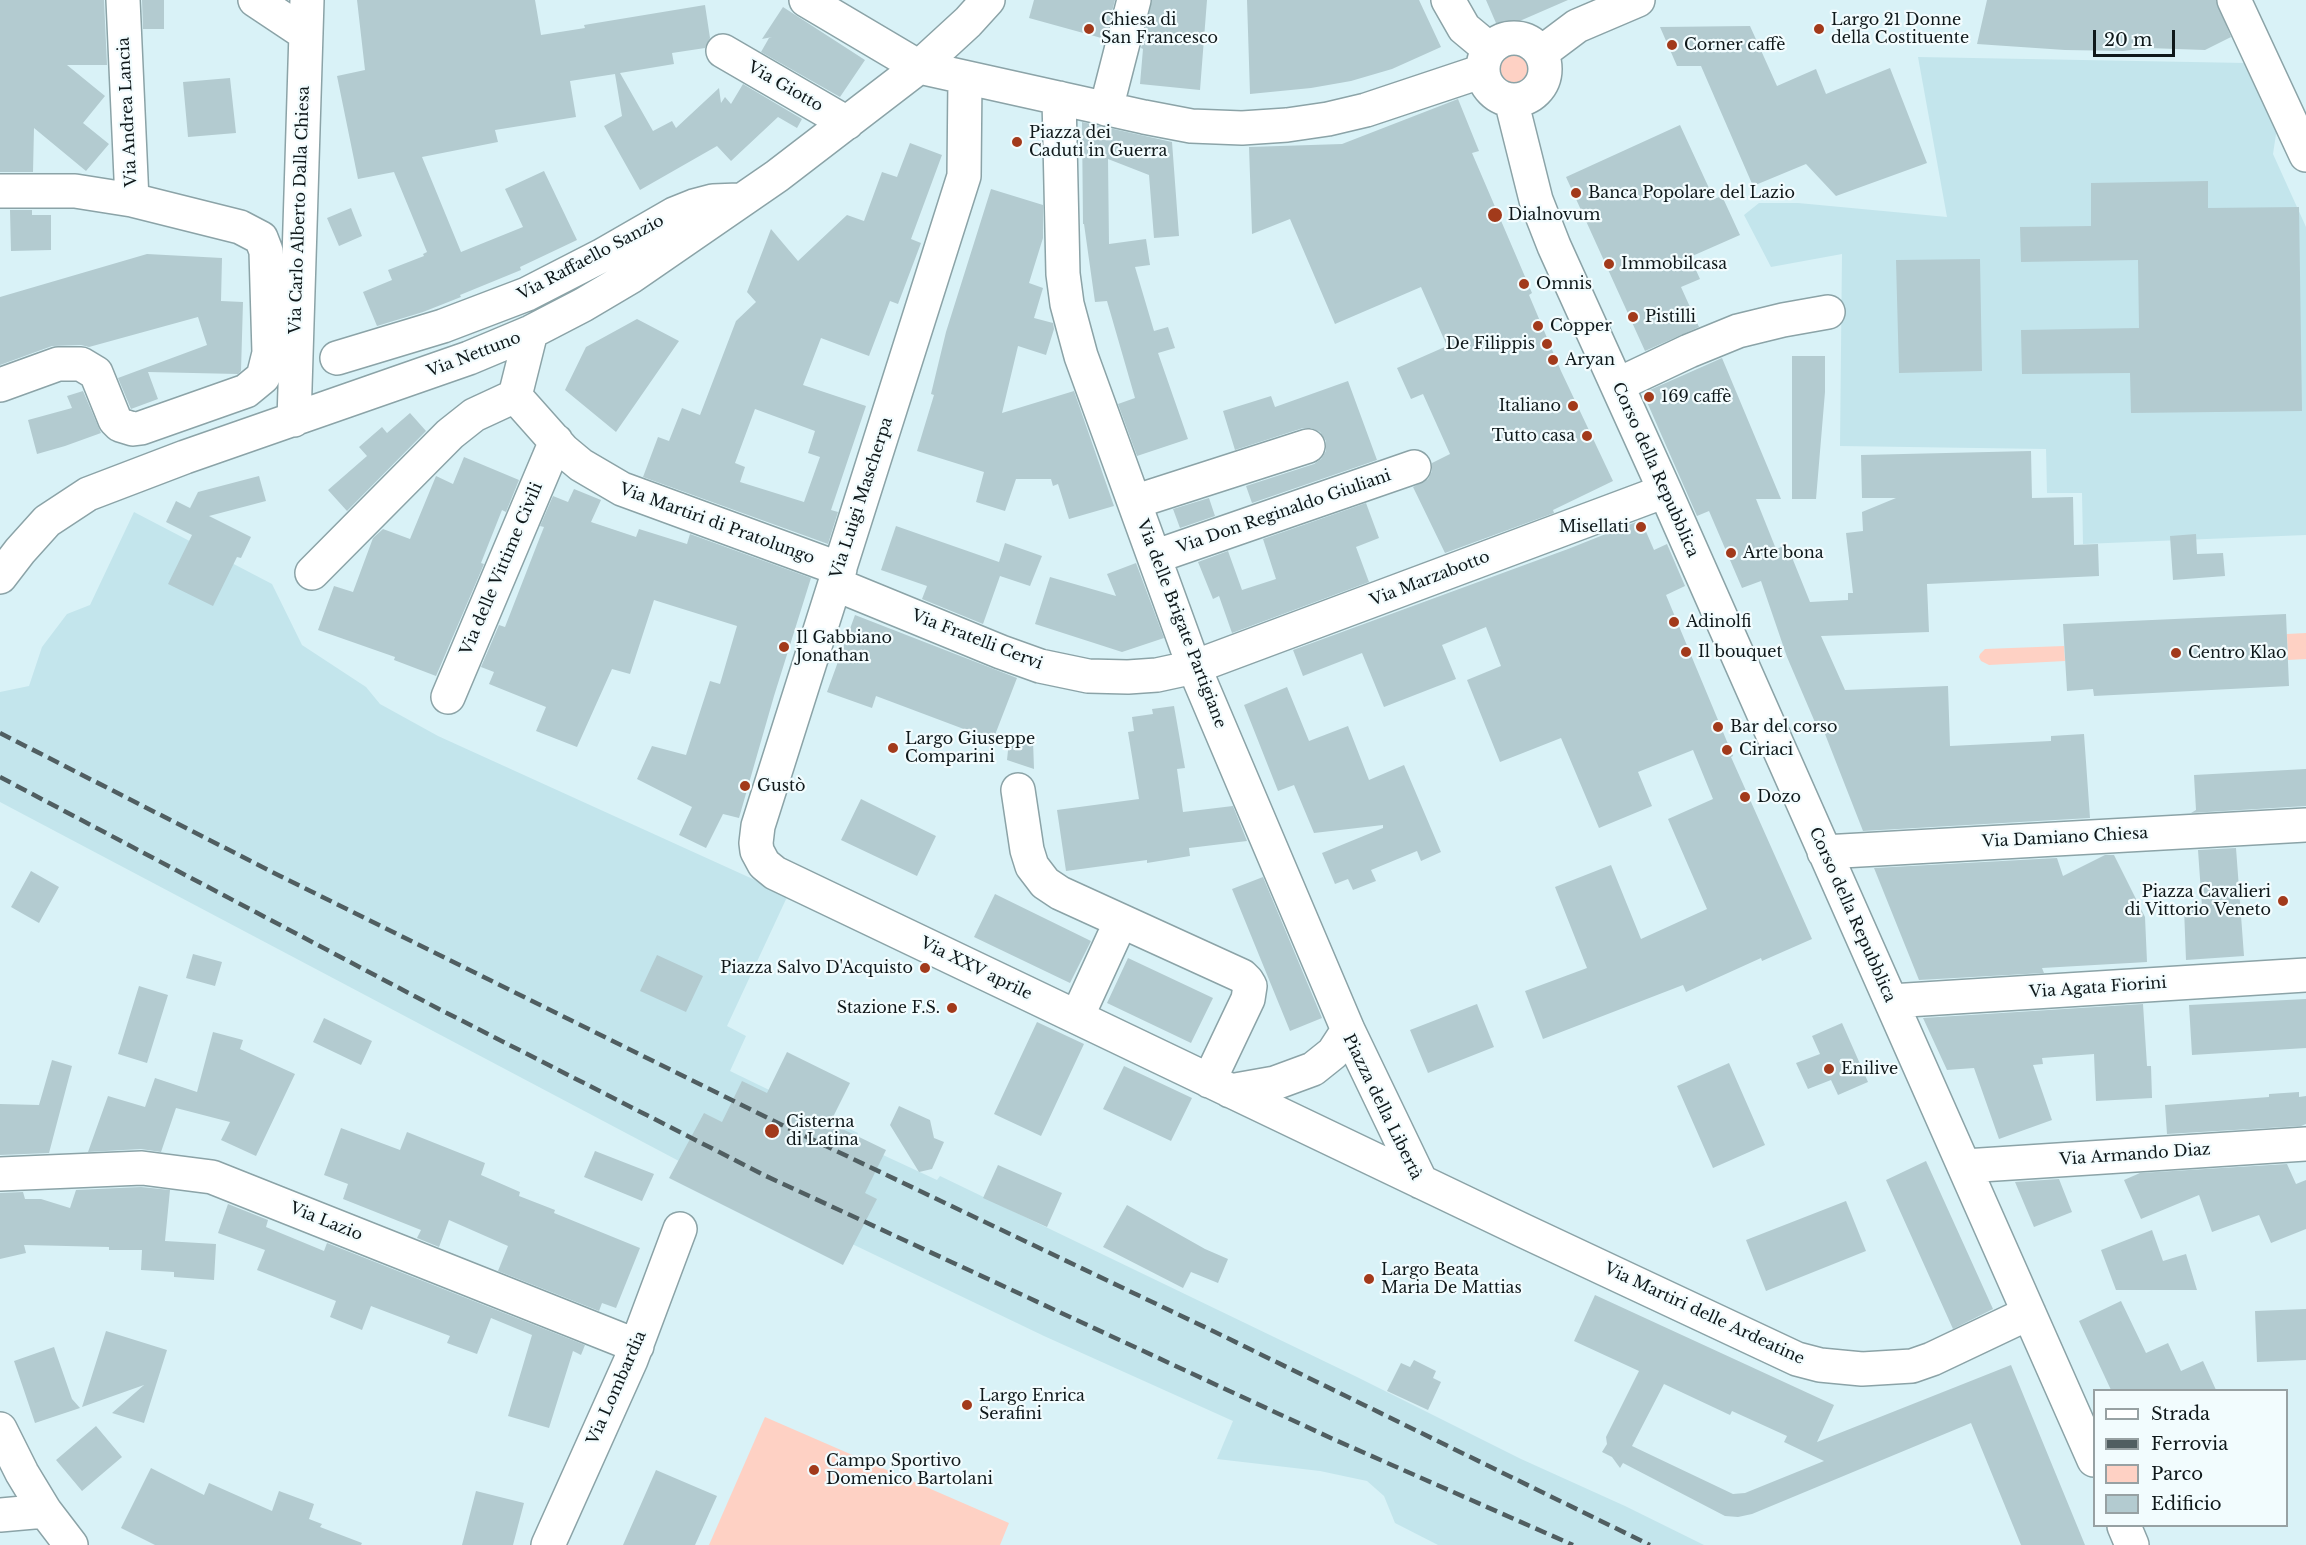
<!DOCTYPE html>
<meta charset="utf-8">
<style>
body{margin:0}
#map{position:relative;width:2306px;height:1545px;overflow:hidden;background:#d9f2f7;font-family:"Libre Baskerville",serif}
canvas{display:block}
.legend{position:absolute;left:2093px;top:1389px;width:195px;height:138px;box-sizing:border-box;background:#f2fcfe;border:2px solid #97a1a3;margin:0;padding:8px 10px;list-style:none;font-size:18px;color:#0f181a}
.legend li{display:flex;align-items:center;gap:12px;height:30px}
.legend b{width:30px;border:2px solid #97a1a3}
.scale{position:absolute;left:2093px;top:30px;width:82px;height:27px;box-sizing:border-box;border:3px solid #0f181a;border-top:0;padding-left:8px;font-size:18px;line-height:21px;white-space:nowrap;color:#0f181a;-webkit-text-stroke:4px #f2fcfe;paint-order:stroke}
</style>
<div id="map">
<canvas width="2306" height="1545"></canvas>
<ul class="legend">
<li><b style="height:8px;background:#fff"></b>Strada</li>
<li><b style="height:8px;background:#505e61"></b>Ferrovia</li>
<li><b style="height:16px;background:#fed1c4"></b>Parco</li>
<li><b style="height:16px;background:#b3cbd0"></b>Edificio</li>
</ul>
<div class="scale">20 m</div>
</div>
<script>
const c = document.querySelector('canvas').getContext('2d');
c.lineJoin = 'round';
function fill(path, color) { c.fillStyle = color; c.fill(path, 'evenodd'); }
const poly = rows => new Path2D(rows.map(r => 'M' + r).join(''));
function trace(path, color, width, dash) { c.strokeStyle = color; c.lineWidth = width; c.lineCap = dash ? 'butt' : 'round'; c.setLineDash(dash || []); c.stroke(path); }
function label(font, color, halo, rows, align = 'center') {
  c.font = font + ' "Libre Baskerville",serif'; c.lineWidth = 4.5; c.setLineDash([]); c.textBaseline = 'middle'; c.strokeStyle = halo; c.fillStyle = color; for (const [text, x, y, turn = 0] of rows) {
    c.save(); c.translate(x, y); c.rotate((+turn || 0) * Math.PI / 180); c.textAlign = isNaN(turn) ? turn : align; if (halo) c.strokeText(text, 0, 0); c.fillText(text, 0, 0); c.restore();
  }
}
fill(poly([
 [1918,57,2246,63,2278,121,2273,154,2306,227,2306,535,2083,544,2082,493,2047,493,2046,449,1840,446,1842,254,1771,267,1744,215,1759,203,1798,203,1947,217],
 [134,512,272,584,302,645,366,687,380,704,438,736,788,895,727,1026,746,1036,730,1071,858,1133,855,1142,937,1180,940,1176,1357,1377,1521,1459,1625,1506,1704,1545,1438,1545,1395,1523,1384,1496,1367,1481,1320,1471,1217,1459,1233,1421,1044,1336,677,1160,0,802,0,692,29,686,42,647,67,614,90,605]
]), '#c3e5ec');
fill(poly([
 '1498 68a16 16 0 1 1 32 0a16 16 0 1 1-32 0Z',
 [2306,633,2306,659,2288,660,2287,634],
 [2064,646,2065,661,1989,665,1981,661,1979,657,1980,654,1985,649],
 [765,1417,1009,1523,1000,1545,709,1545]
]), '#fed1c4');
fill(poly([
 [0,0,104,0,107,65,67,65,105,96,83,123,109,144,86,171,34,128,33,172,0,172],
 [142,0,164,0,164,29,143,29],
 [357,0,535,0,541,35,585,28,584,25,705,5,710,38,705,48,672,53,674,64,620,73,653,131,672,121,676,128,719,88,721,103,725,97,731,104,743,84,802,119,797,128,778,117,731,161,717,146,640,190,604,126,622,116,615,74,570,81,576,117,495,130,498,142,422,157,461,252,523,227,505,189,544,171,577,240,520,267,521,270,460,295,461,297,423,312,377,326,363,292,392,280,388,270,424,256,423,254,427,252,394,172,358,179,337,76,365,70],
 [1034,0,1115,0,1105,39,1029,18],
 [1152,0,1207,0,1200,90,1140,84,1143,49,1141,48],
 [1247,0,1419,0,1441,47,1392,69,1351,81,1311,88,1250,94],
 [1486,0,1568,0,1499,30],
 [1987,0,2216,0,2231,37,2205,50,2148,48,2123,51,2065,50,1977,44],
 [783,7,865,60,840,97,761,52,769,38,772,37,762,39],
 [1750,26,1777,86,1816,69,1826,94,1890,68,1927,163,1836,196,1806,164,1753,186,1701,66,1677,66,1660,27],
 [230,78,236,133,188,137,183,82],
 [1458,99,1479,151,1472,153,1532,293,1529,295,1561,371,1613,481,1553,510,1554,513,1445,553,1413,487,1428,479,1432,471,1432,463,1450,454,1423,394,1411,399,1397,368,1447,346,1421,287,1335,324,1290,219,1252,234,1249,147,1342,144],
 [1082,122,1172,142,1179,236,1154,238,1149,175,1108,159,1109,244,1146,239,1150,265,1135,267,1154,331,1168,327,1175,348,1158,353,1188,439,1137,456,1118,404,1135,398,1107,301,1095,302,1084,224,1083,224],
 [1680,125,1714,199,1722,196,1740,235,1690,257,1700,279,1681,287,1699,327,1645,351,1566,177],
 [910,143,942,155,911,239,921,243,898,304,890,301,869,356,821,338,803,385,866,406,831,510,838,512,828,544,643,477,658,437,669,441,682,408,700,415,736,321,756,302,747,292,771,229,798,261,847,215,864,221,882,172,897,177],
 [755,409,815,431,808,453,820,457,804,502,740,482,745,467,735,463],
 [2208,181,2208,208,2299,207,2302,411,2131,413,2130,373,2022,374,2021,330,2139,328,2138,260,2021,262,2020,227,2091,226,2091,183],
 [991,189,1043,205,1043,238,1029,283,1043,288,1034,318,1053,323,1054,329,1046,355,1018,346,1002,413,1074,391,1114,506,1069,519,1058,484,1053,486,1051,479,1016,479,1005,511,976,502,984,472,917,451,934,395,931,394,946,332],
 [351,208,362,236,339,246,327,218],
 [10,210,32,210,32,215,51,215,51,250,11,251],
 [147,254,222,258,221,301,243,302,241,371,238,374,148,372,158,399,131,409,118,378,207,345,198,317,89,347,81,345,52,346,0,365,0,297],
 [1980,259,1982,371,1899,373,1896,260],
 [637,319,679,341,616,432,565,390,586,347],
 [1792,356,1825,356,1825,392,1816,499,1792,499],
 [1722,358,1781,499,1756,499,1776,549,1787,545,1810,602,1848,600,1848,593,1853,593,1846,533,1863,531,1862,512,1896,498,1862,498,1861,455,2031,451,2032,498,2073,497,2074,545,2098,544,2099,576,1927,584,1929,632,1821,636,1845,690,1948,686,1950,746,2051,741,2051,736,2084,734,2090,818,1863,831,1825,734,1820,734,1787,657,1761,581,1742,588,1709,511,1697,516,1643,393],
 [1348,381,1377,460,1252,503,1246,486,1314,464,1321,459,1326,451,1326,441,1320,432,1311,428,1303,428,1235,450,1223,411,1271,396,1275,407],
 [83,391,101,433,65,446,37,454,28,420,72,408,67,396],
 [410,413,426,431,347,511,328,490,367,456,359,447,382,427,387,433],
 [464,457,519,480,506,512,502,510,481,563,484,564,436,676,394,660,395,657,318,630,334,586,353,592,373,538,383,529,410,539,436,476,453,484],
 [259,476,266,501,209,516,251,537,241,558,237,557,213,606,168,584,192,535,166,522,176,501,190,508,198,492],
 [574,489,601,500,591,522,636,537,639,529,687,544,690,534,811,578,774,696,739,818,723,814,706,848,679,835,692,807,637,779,652,746,686,755,710,681,720,684,737,626,654,600,630,674,612,669,577,747,536,731,546,707,489,684,494,672,481,667,499,625,505,627,540,537,544,527,540,526,553,496,568,502],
 [1209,498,1215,516,1180,528,1173,509],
 [1366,503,1379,538,1356,547,1369,582,1232,633,1219,596,1213,599,1198,562,1228,551,1242,590,1276,579,1263,539],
 [1641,520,1654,550,1667,544,1685,586,1666,595,1733,756,1731,757,1812,939,1762,961,1761,958,1686,992,1683,985,1543,1039,1525,991,1587,968,1555,887,1611,865,1641,939,1707,909,1668,819,1713,799,1693,750,1638,772,1652,806,1599,828,1561,738,1500,762,1467,680,1501,666,1486,627,1442,645,1456,679,1384,707,1362,653,1303,676,1293,650,1568,549],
 [896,526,999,562,1005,543,1042,556,1030,586,1000,576,983,624,922,599,927,586,881,570],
 [2196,534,2197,554,2223,553,2225,576,2173,580,2170,536],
 [1136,563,1164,638,1122,652,1035,624,1050,577,1116,596,1107,574],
 [2286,614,2289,686,2094,696,2093,689,2067,691,2063,624],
 [855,615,1017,678,993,740,876,696,872,708,827,692],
 [1287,687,1309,741,1348,726,1369,780,1404,765,1441,852,1421,861,1417,851,1371,870,1376,881,1353,890,1348,879,1335,884,1322,853,1383,828,1383,825,1314,833,1294,785,1278,791,1244,705],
 [1174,706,1185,768,1177,769,1183,812,1233,806,1247,841,1189,848,1190,856,1147,863,1147,860,1066,871,1057,810,1139,799,1128,732,1134,731,1132,717,1153,714,1152,709],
 [1033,740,1034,769,1007,760,1009,741],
 [2306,769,2306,806,2191,813,2196,810,2194,775],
 [861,799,936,836,917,876,841,840],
 [2236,848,2244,956,2186,960,2184,908,2202,907,2198,850],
 [2105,855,2114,855,2145,917,2147,962,2042,968,2044,973,1919,980,1874,868,2057,858,2063,876],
 [31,871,59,887,39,923,11,907],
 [1263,877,1322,1018,1290,1031,1232,889],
 [995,894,1091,941,1070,983,974,937],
 [193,954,222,962,215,986,186,978],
 [657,955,703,976,686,1012,640,991],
 [1128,958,1213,998,1191,1043,1107,1003],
 [139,986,168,995,147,1063,118,1054],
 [2306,999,2306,1048,2192,1055,2189,1005],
 [1477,1004,1494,1047,1428,1073,1410,1030],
 [2143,1004,2147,1066,2151,1066,2152,1098,2096,1101,2094,1054,2042,1058,2043,1064,2033,1065,2052,1120,1999,1139,1974,1068,1947,1070,1923,1018],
 [324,1018,372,1041,361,1065,313,1042],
 [1037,1022,1084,1044,1041,1136,994,1114],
 [1842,1023,1868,1082,1838,1095,1831,1080,1808,1089,1796,1063,1820,1054,1812,1036],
 [213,1032,243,1040,240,1049,295,1074,256,1156,221,1140,230,1122,176,1108,161,1152,141,1149,88,1152,108,1096,145,1107,155,1078,197,1092],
 [787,1052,850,1083,830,1123,886,1150,865,1193,877,1199,843,1265,669,1178,704,1113,722,1122,742,1081,767,1093],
 [52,1060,72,1066,49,1153,0,1155,0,1104,39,1105],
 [1729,1063,1765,1145,1713,1168,1677,1086],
 [1124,1066,1192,1098,1171,1141,1103,1109],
 [2299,1092,2299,1097,2306,1096,2306,1124,2301,1126,2167,1134,2165,1105,2269,1097,2269,1094],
 [899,1106,930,1120,934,1138,944,1142,932,1169,919,1172,890,1125],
 [341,1128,400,1150,407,1132,485,1163,481,1175,520,1192,519,1196,555,1210,554,1213,640,1248,616,1308,602,1303,599,1311,498,1271,508,1246,449,1220,439,1247,417,1238,421,1230,343,1199,348,1184,324,1175],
 [595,1151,654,1174,642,1201,584,1177],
 [1926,1161,1993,1309,1953,1329,1886,1180],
 [2287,1164,2296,1184,2306,1180,2306,1229,2271,1243,2259,1215,2212,1232,2199,1195,2141,1219,2124,1180,2140,1173],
 [998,1165,1062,1193,1047,1227,983,1198],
 [2059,1179,2072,1212,2034,1227,2015,1182],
 [141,1187,170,1190,165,1241,216,1244,214,1280,174,1277,174,1272,141,1270,142,1250,109,1250,109,1247,24,1245,26,1253,0,1259,0,1193,23,1192,25,1199,41,1199,70,1208,76,1190],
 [1846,1201,1866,1251,1766,1291,1746,1240],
 [228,1204,268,1220,266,1227,324,1251,327,1243,585,1345,581,1355,573,1351,549,1428,508,1416,532,1335,491,1318,477,1354,447,1343,450,1336,371,1306,362,1330,330,1317,336,1301,257,1270,265,1250,218,1233],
 [1127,1205,1205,1249,1228,1259,1218,1283,1191,1272,1183,1288,1103,1247],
 [2152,1230,2163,1261,2186,1254,2197,1290,2116,1290,2101,1250],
 [1595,1295,1834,1405,1817,1442,2011,1365,2085,1545,2021,1545,1971,1423,1752,1514,1738,1517,1725,1516,1623,1463,1620,1468,1612,1457,1602,1452,1607,1444,1606,1437,1639,1371,1574,1341],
 [1664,1384,1730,1415,1732,1411,1787,1436,1784,1442,1824,1461,1745,1493,1733,1494,1632,1446],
 [2121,1301,2146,1353,2168,1343,2181,1371,2203,1361,2216,1390,2111,1390,2079,1321],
 [2306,1309,2306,1360,2257,1362,2255,1311],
 [106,1331,167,1350,144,1423,112,1413,144,1385,82,1407],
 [54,1347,72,1399,80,1408,35,1423,14,1361],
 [1414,1360,1436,1371,1433,1378,1441,1382,1428,1410,1387,1391,1401,1363,1410,1367],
 [96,1426,122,1457,82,1491,56,1460],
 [151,1468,204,1495,209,1483,272,1511,279,1491,314,1504,309,1519,322,1524,320,1527,362,1543,361,1545,155,1545,121,1528],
 [656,1470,717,1496,695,1545,623,1545],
 [476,1491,524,1503,513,1545,462,1545]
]), '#b3cbd0');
const minor = poly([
 [255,0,306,34],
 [806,0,919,67,1144,117,1191,126,1242,128,1287,125,1328,119,1366,110,1483,71],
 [1448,0,1464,28,1482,43,1491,47],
 [2234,0,2306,155],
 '1483 69a31 31 0 1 1 62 0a31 31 0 1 1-62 0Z',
 [723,51,847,123],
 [1541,53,1577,26,1638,0],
 [965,78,964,176,758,826,756,843,757,851,764,864,775,873,1018,989,1524,1231,1797,1359,1820,1365,1862,1369,1912,1366,1932,1359,2029,1313],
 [1059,98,1063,274,1067,304,1081,356,1194,667,1348,1030,1421,1182],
 [1511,100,1536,200,1554,246,1665,491,2094,1460],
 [1106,109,1134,0],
 [0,191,75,191,132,200,123,0],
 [531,332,515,396,563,450,581,465,622,489,840,569],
 [337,358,443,326,527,294,601,256,674,214,694,206,713,201,739,200],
 [0,385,58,364,81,364,96,373,115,420,120,425,133,429,141,428,246,391,263,377,269,353,266,251,261,238,240,227,132,200],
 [1617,385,1689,351,1738,331,1783,320,1828,312],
 [294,420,307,0],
 [1134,502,1308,446],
 [1154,557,1414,467],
 [312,573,450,434,474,415,515,396],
 [0,577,20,551,47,521,88,494,185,457,469,358,531,332,583,305,632,276,777,176,919,67,968,22,988,0],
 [835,584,1001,652,1040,666,1088,676,1128,677,1157,675,1194,667,1665,491],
 [448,697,556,441],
 [1018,790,1027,850,1032,866,1045,883,1060,893,1242,976,1247,981,1250,986,1248,999,1209,1081],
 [1824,852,2306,825],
 [1891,1001,2306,975],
 [1077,1017,1121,921],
 [1230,1091,1275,1083,1313,1069,1333,1053,1348,1030],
 [1965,1166,2306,1144],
 [0,1174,142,1168,212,1177,637,1346],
 [0,1429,22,1473,45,1511,71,1545],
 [0,1515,45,1511],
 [2124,1526,2132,1545],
 [548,1545,631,1360,680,1229]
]);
trace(minor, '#8ba3a7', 36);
trace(minor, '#fff', 33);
trace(poly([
 [0,733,280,876,782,1125,1215,1332,1650,1545],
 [0,777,437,1008,766,1176,1333,1439,1573,1545]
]), '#505e61', 4.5, [12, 6]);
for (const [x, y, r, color] of [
 [1089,29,6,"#a23a1b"],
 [1819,29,6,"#a23a1b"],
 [1672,45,6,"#a23a1b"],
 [1017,142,6,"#a23a1b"],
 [1576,193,6,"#a23a1b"],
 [1495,215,8,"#a23a1b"],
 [1609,264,6,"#a23a1b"],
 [1524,284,6,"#a23a1b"],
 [1633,317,6,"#a23a1b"],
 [1538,326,6,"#a23a1b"],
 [1547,344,6,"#a23a1b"],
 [1553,360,6,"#a23a1b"],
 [1649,397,6,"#a23a1b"],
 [1573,406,6,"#a23a1b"],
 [1587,436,6,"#a23a1b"],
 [1641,527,6,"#a23a1b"],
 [1731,553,6,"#a23a1b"],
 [1674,622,6,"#a23a1b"],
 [784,647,6,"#a23a1b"],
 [1686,652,6,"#a23a1b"],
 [2176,653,6,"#a23a1b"],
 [1718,727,6,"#a23a1b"],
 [893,748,6,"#a23a1b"],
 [1727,750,6,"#a23a1b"],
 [745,786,6,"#a23a1b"],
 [1745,797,6,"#a23a1b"],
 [2283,901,6,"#a23a1b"],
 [925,968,6,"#a23a1b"],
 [952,1008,6,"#a23a1b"],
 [1829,1069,6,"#a23a1b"],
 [772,1131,8,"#a23a1b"],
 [1369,1279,6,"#a23a1b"],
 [967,1405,6,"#a23a1b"],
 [814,1470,6,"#a23a1b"]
]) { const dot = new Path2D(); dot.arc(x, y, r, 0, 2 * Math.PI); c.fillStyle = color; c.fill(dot); trace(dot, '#f2fcfe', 2); }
label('16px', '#0f181a', '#f2fcfe', [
 ["Chiesa di",1101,20],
 ["San Francesco",1101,38],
 ["Largo 21 Donne",1831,20],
 ["della Costituente",1831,38],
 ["Corner caffè",1684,45],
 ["Piazza dei",1029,133],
 ["Caduti in Guerra",1029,151],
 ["Banca Popolare del Lazio",1588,193],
 ["Dialnovum",1508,215],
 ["Immobilcasa",1621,264],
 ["Omnis",1536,284],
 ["Pistilli",1645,317],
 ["Copper",1550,326],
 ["De Filippis",1535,344,"right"],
 ["Aryan",1565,360],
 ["169 caffè",1661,397],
 ["Italiano",1561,406,"right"],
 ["Tutto casa",1575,436,"right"],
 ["Misellati",1629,527,"right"],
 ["Arte bona",1743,553],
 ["Adinolfi",1686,622],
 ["Il Gabbiano",796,638],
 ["Jonathan",796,656],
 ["Il bouquet",1698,652],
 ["Centro Klao",2188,653],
 ["Bar del corso",1730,727],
 ["Largo Giuseppe",905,739],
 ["Comparini",905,757],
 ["Ciriaci",1739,750],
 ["Gustò",757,786],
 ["Dozo",1757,797],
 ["Piazza Cavalieri",2271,892,"right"],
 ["di Vittorio Veneto",2271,910,"right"],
 ["Piazza Salvo D'Acquisto",913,968,"right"],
 ["Stazione F.S.",940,1008,"right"],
 ["Enilive",1841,1069],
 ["Cisterna",786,1122],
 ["di Latina",786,1140],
 ["Largo Beata",1381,1270],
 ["Maria De Mattias",1381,1288],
 ["Largo Enrica",979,1396],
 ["Serafini",979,1414],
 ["Campo Sportivo",826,1461],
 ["Domenico Bartolani",826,1479]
], 'left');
label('16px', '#0f181a', '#f2fcfe', [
 ["Via Giotto",785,87,30],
 ["Via Andrea Lancia",128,112,-93],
 ["Via Carlo Alberto Dalla Chiesa",300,210,-88],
 ["Via Raffaello Sanzio",591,258,-28],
 ["Via Nettuno",474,355,-21],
 ["Corso della Repubblica",1655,470,66],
 ["Via Luigi Mascherpa",862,498,-72],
 ["Via Don Reginaldo Giuliani",1284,512,-19],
 ["Via Martiri di Pratolungo",717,524,20],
 ["Via delle Vittime Civili",502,569,-67],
 ["Via Marzabotto",1430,579,-21],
 ["Via delle Brigate Partigiane",1181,624,69],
 ["Via Fratelli Cervi",977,640,21],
 ["Via Damiano Chiesa",2065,838,-3],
 ["Corso della Repubblica",1852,915,66],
 ["Via XXV aprile",976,969,26],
 ["Via Agata Fiorini",2098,988,-4],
 ["Piazza della Libertà",1382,1107,64],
 ["Via Armando Diaz",2135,1155,-4],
 ["Via Lazio",326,1222,22],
 ["Via Martiri delle Ardeatine",1704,1314,25],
 ["Via Lombardia",617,1388,-66]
]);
</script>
